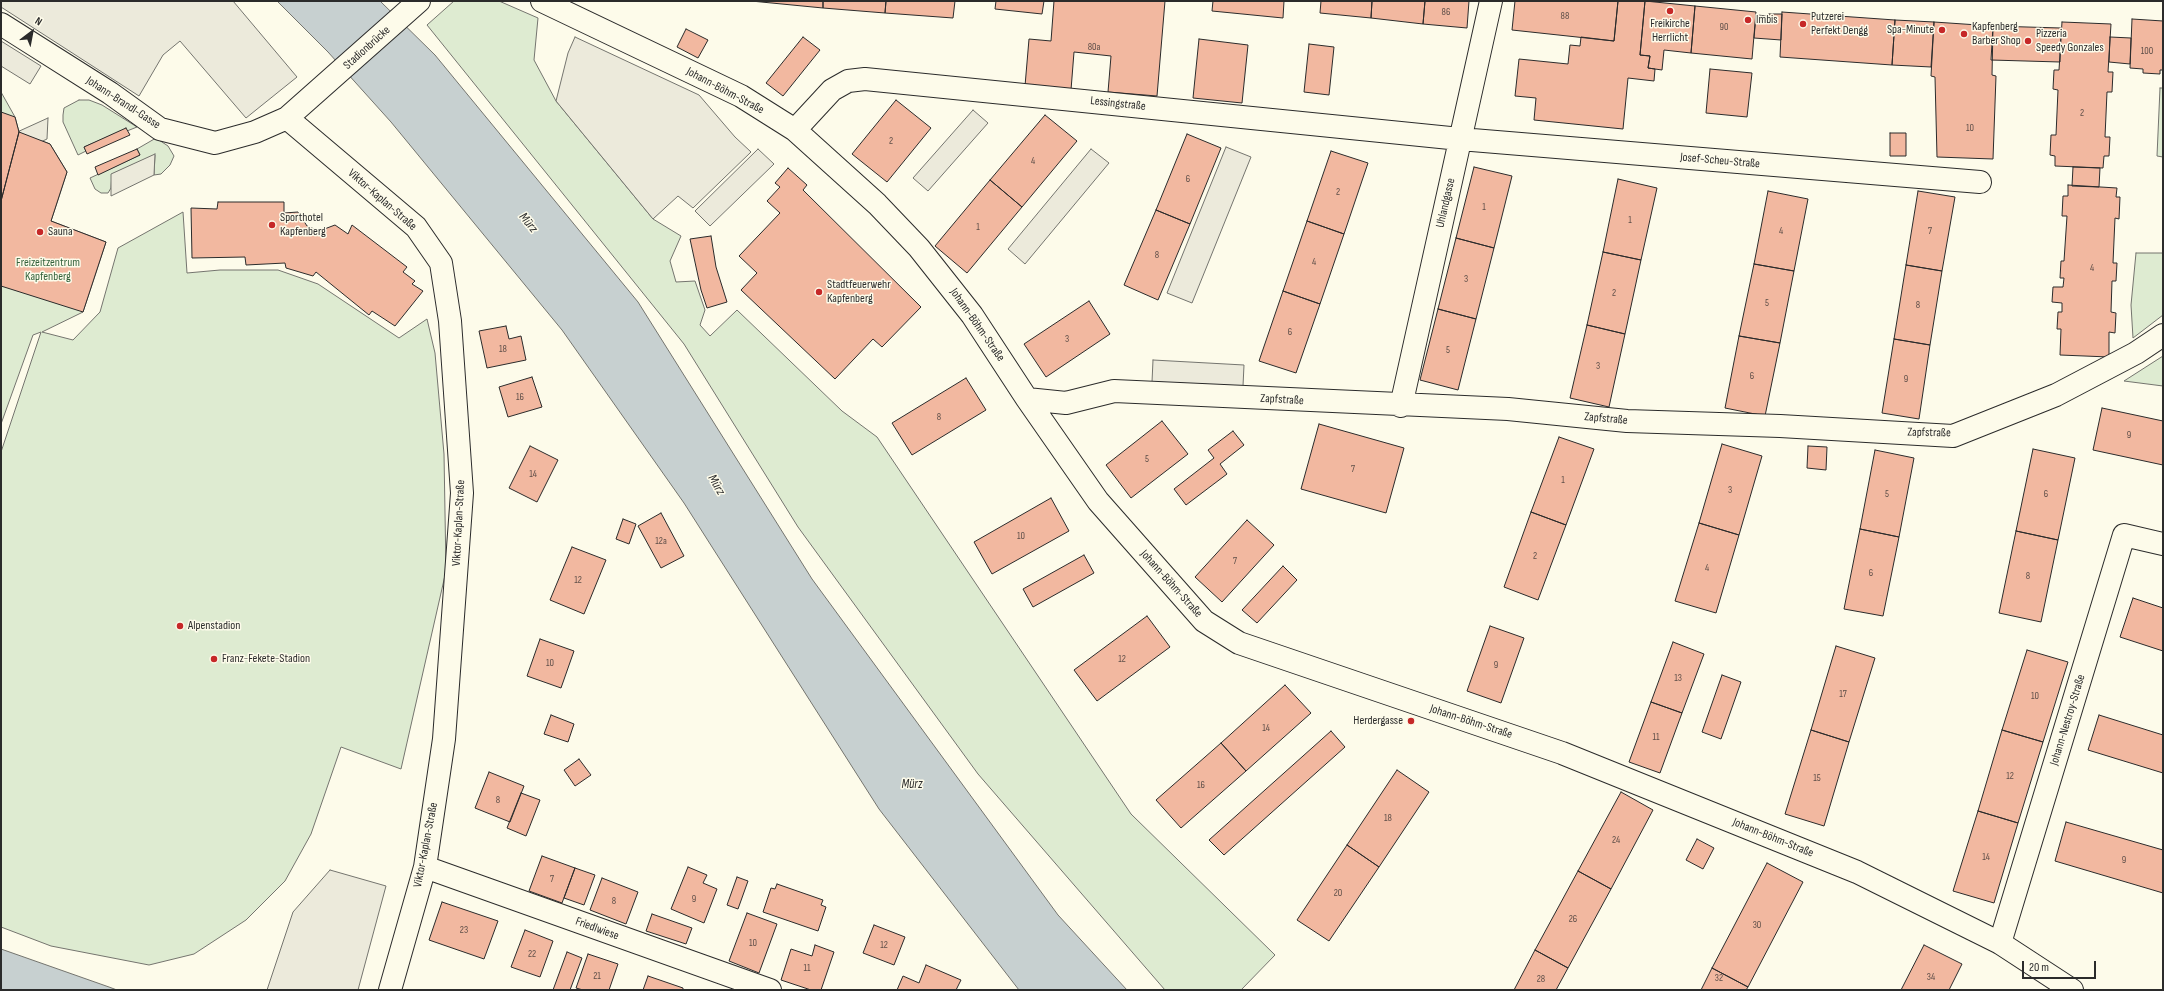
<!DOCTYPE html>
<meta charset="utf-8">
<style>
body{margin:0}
#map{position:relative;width:2164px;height:991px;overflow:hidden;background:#fdfbea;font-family:"Sofia Sans Condensed",sans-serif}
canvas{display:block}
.frame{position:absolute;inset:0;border:2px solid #2b2b2b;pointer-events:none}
.north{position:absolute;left:12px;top:12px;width:40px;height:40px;-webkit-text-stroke:3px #fdfbea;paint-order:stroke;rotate:32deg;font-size:11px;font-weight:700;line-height:16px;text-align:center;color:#2b2b2b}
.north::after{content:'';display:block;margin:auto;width:14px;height:18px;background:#2b2b2b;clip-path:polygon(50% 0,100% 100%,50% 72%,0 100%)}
.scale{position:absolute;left:2022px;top:961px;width:74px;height:18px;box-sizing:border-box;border:2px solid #2b2b2b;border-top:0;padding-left:5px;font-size:12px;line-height:14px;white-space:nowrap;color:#2b2b2b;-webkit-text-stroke:3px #fdfbea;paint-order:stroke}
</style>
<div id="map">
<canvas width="2164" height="991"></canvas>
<div class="frame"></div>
<div class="north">N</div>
<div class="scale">20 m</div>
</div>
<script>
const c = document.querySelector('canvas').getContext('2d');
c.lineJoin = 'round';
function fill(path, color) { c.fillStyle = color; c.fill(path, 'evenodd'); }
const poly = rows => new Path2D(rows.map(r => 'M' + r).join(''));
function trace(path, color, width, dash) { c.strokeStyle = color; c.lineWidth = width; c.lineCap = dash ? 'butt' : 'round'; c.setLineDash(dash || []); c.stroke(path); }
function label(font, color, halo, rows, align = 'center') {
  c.font = font + ' "Sofia Sans Condensed",sans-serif'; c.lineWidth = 3; c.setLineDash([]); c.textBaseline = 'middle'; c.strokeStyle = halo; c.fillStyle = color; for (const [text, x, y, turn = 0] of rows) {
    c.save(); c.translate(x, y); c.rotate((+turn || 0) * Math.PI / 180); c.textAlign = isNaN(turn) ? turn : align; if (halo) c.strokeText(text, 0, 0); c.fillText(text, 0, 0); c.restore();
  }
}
const green = poly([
 [454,1,499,1,538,18,534,60,556,101,653,219,681,236,670,261,676,282,695,281,705,310,700,325,710,336,737,310,842,411,877,437,1131,814,1275,955,1241,990,1165,990,978,774,798,527,684,344,427,25,454,1],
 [2160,88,2163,88,2163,157,2157,156,2160,88],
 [1,92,15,117,19,132,50,144,67,172,51,221,106,242,83,312,42,332,73,340,100,312,118,248,183,212,187,273,220,270,278,270,318,284,399,338,427,319,435,353,444,454,446,571,401,769,341,747,311,834,285,881,246,920,194,954,149,965,51,946,1,927,1,452,41,332,33,335,1,424,1,92],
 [79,100,89,100,102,105,137,127,127,131,126,129,84,147,86,151,78,155,63,122,63,115,64,108,79,100],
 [156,138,168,146,174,156,170,165,161,174,154,175,155,155,112,174,111,188,108,193,101,193,95,189,90,178,140,155,137,149,156,138],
 [2136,253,2163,253,2163,315,2133,338,2131,305,2136,253],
 [2163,356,2163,386,2124,381,2163,356]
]);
fill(green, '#deebd1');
trace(green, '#74746e', 1);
const parking = poly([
 [1,1,233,1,297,77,246,118,180,41,163,55,139,96,1,7,1,1],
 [575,37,699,95,735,137,751,152,693,208,678,196,653,219,556,101,568,53,575,37],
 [1,41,41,66,30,84,1,66,1,41],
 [973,110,988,123,928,191,913,178,973,110],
 [48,118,47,139,4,159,4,138,48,118],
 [1226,147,1251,157,1192,303,1167,293,1226,147],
 [758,149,774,164,710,226,695,211,758,149],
 [1091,149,1109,163,1025,264,1008,249,1091,149],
 [155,154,154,175,111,196,111,174,155,154],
 [1153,360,1244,365,1243,386,1152,382,1153,360],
 [330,870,386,886,358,990,267,990,293,912,330,870]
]);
fill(parking, '#eceadb');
trace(parking, '#74746e', 1);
const water = poly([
 [277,1,380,1,435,55,638,302,812,579,1058,915,1127,990,1019,990,879,809,684,503,562,330,391,122,328,52,277,1],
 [1,949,109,987,117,990,1,990,1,949]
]);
fill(water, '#c7d0d0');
trace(water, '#74746e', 1);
const building = poly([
 [751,1,823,1,823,8,751,1],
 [823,1,886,1,885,13,823,8,823,1],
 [886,1,955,1,953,18,885,13,886,1],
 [996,1,1044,1,1042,14,995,9,996,1],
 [1054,1,1165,1,1157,96,1108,92,1111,56,1074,52,1071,90,1025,86,1029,39,1051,41,1054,1],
 [1213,1,1284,1,1283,18,1212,11,1213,1],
 [1321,1,1372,1,1371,18,1320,13,1321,1],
 [1372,1,1425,1,1423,24,1371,18,1372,1],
 [1425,1,1469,1,1467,28,1423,24,1425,1],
 [1515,1,1618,1,1614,41,1512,30,1515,1],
 [1618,1,1645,1,1640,55,1650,56,1648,68,1655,69,1654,81,1628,78,1623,129,1534,120,1536,98,1515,96,1519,59,1568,64,1570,45,1580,46,1581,37,1614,41,1618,1],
 [1645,1,1695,6,1691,53,1664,50,1662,70,1648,68,1650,56,1640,55,1645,1],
 [1695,6,1756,12,1752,59,1691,53,1695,6],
 [1782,12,1895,20,1892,65,1780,57,1782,12],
 [1769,14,1782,14,1781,40,1754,38,1756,15,1769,16,1769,14],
 [2132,19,2163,21,2163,70,2160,70,2160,74,2143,73,2143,69,2130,68,2132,19],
 [1895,20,1934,22,1931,67,1892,65,1895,20],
 [1934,22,1993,26,1992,75,1996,76,1993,159,1937,157,1935,77,1931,76,1934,22],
 [2062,22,2111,24,2108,72,2113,72,2112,92,2107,92,2105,137,2110,137,2109,156,2104,156,2103,168,2055,166,2055,156,2050,155,2051,135,2056,135,2058,90,2053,89,2054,70,2059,70,2062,22],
 [1993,26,2061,28,2060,62,1991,60,1993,26],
 [686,29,708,40,698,58,677,47,686,29],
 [803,37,820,50,783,96,766,83,803,37],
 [2110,37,2131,38,2130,64,2109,62,2110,37],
 [1199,39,1248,45,1242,103,1193,98,1199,39],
 [1309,44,1334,47,1329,95,1304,92,1309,44],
 [1710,69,1752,73,1747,117,1706,113,1710,69],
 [896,100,931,128,887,182,852,154,896,100],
 [1,112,15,117,19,132,1,201,1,112],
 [1045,115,1077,141,1022,207,990,180,1045,115],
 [126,128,130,135,87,154,84,147,126,128],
 [19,132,50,144,67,172,51,221,106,242,83,312,1,286,1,201,19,132],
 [1890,133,1906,133,1906,156,1890,156,1890,133],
 [1187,134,1221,148,1190,224,1156,210,1187,134],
 [137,149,140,155,98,175,95,167,137,149],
 [1331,151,1368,163,1344,234,1307,221,1331,151],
 [1474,167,1512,176,1494,248,1456,238,1474,167],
 [2073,167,2100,168,2099,187,2072,186,2073,167],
 [788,168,807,185,803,190,921,307,882,347,873,339,835,379,741,290,757,273,739,256,780,213,767,201,780,187,775,183,788,168],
 [1618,179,1657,188,1641,260,1603,252,1618,179],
 [990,180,1022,207,967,273,935,246,990,180],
 [2068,185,2117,188,2116,197,2120,197,2119,219,2115,218,2113,263,2117,263,2116,281,2112,281,2111,312,2116,313,2115,333,2109,332,2109,357,2060,355,2061,329,2057,329,2058,312,2062,312,2062,303,2052,302,2053,287,2063,287,2064,278,2060,278,2061,261,2064,261,2067,216,2062,216,2063,196,2068,196,2068,185],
 [1768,191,1808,199,1794,271,1754,264,1768,191],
 [1918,191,1955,197,1942,271,1906,265,1918,191],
 [218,202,284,202,284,213,298,212,307,226,319,231,335,225,348,234,352,225,407,267,403,272,415,281,412,284,423,291,395,326,372,311,369,315,316,272,313,276,286,268,285,263,246,265,245,257,192,258,191,208,217,209,218,202],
 [1156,210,1190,224,1158,300,1124,285,1156,210],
 [1307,221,1344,234,1320,304,1283,291,1307,221],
 [711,236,716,267,727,302,707,308,701,290,690,239,711,236],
 [1456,238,1494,248,1476,319,1438,309,1456,238],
 [1603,252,1641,260,1625,334,1587,325,1603,252],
 [1754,264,1794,271,1780,343,1739,336,1754,264],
 [1906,265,1942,271,1930,345,1894,339,1906,265],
 [1283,291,1320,304,1296,373,1259,361,1283,291],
 [1089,301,1110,334,1046,377,1024,344,1089,301],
 [1438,309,1476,319,1458,390,1420,380,1438,309],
 [1587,325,1625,334,1609,407,1570,398,1587,325],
 [506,326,509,339,521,336,526,360,487,368,479,331,506,326],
 [1739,336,1780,343,1765,416,1725,408,1739,336],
 [1894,339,1930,345,1919,419,1882,413,1894,339],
 [532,377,542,407,508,417,499,387,532,377],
 [966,378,986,410,912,455,892,423,966,378],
 [2102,408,2163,421,2163,465,2093,450,2102,408],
 [1162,421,1188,454,1131,498,1106,465,1162,421],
 [1319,424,1404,448,1386,513,1301,489,1319,424],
 [1233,431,1244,445,1220,464,1227,474,1186,505,1174,489,1214,458,1208,450,1233,431],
 [1559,437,1594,449,1566,525,1531,512,1559,437],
 [1722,444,1762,456,1739,535,1699,523,1722,444],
 [530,446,558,460,537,502,509,488,530,446],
 [1808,446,1827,447,1826,470,1807,468,1808,446],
 [2033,449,2075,458,2058,540,2016,531,2033,449],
 [1875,450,1914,458,1899,537,1860,529,1875,450],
 [1051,498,1069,531,992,574,974,542,1051,498],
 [1531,512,1566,525,1538,600,1504,587,1531,512],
 [661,513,684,556,661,568,638,526,661,513],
 [623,519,636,524,629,544,616,539,623,519],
 [1247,520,1274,545,1222,602,1195,577,1247,520],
 [1699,523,1739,535,1716,613,1675,601,1699,523],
 [1860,529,1899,537,1883,616,1844,609,1860,529],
 [2016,531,2058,540,2041,622,1999,613,2016,531],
 [572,547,606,560,584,614,550,600,572,547],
 [1084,555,1094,573,1033,607,1023,589,1084,555],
 [1283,566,1297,580,1257,623,1242,610,1283,566],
 [2133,598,2163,608,2163,651,2120,637,2133,598],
 [1147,616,1170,647,1097,701,1074,670,1147,616],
 [1490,626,1524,638,1501,703,1467,691,1490,626],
 [540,639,574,651,561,688,527,676,540,639],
 [1673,642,1704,654,1682,713,1651,702,1673,642],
 [1836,646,1875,658,1849,742,1811,730,1836,646],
 [2027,650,2068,662,2043,742,2002,730,2027,650],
 [1722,675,1741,682,1721,739,1702,732,1722,675],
 [1285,685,1311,713,1246,771,1221,743,1285,685],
 [1651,702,1682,713,1660,773,1629,762,1651,702],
 [551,715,574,724,568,742,544,734,551,715],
 [2099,715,2163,735,2163,773,2088,750,2099,715],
 [1811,730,1849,742,1824,826,1785,814,1811,730],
 [2002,730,2043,742,2018,823,1978,811,2002,730],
 [1331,731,1345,747,1224,855,1209,840,1331,731],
 [1221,743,1246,771,1181,828,1156,800,1221,743],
 [579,759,591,775,575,786,564,770,579,759],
 [1397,770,1429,792,1379,867,1347,845,1397,770],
 [489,772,524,786,510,822,475,808,489,772],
 [1621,792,1653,810,1611,889,1578,871,1621,792],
 [521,793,540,800,526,836,507,828,521,793],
 [1978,811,2018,823,1994,903,1953,891,1978,811],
 [2066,822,2163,850,2163,893,2055,861,2066,822],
 [1697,839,1714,848,1703,869,1686,860,1697,839],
 [1347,845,1379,867,1329,941,1297,920,1347,845],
 [542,856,575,868,562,903,529,891,542,856],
 [1767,863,1803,882,1748,987,1712,968,1767,863],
 [688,867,707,875,703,883,717,889,704,923,671,909,688,867],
 [575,868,595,875,584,905,564,898,575,868],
 [1578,871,1611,889,1568,968,1535,950,1578,871],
 [737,877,748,881,738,909,727,905,737,877],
 [602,878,638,892,626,924,590,910,602,878],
 [777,884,823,900,821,905,826,907,818,931,763,912,771,888,775,889,777,884],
 [442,902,498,921,484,959,429,940,442,902],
 [747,913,777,924,759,973,729,961,747,913],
 [652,914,692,928,686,944,646,931,652,914],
 [874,925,905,937,894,965,863,953,874,925],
 [525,930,553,941,540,977,511,967,525,930],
 [815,945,834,952,821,990,811,990,781,980,791,949,812,956,815,945],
 [1924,945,1962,964,1949,990,1901,990,1924,945],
 [1535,950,1568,968,1556,990,1514,990,1535,950],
 [567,952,582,958,570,990,553,990,567,952],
 [588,954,618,964,609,990,583,990,576,988,588,954],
 [926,965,961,980,956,990,897,990,903,976,919,983,926,965],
 [1712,968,1748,987,1746,990,1701,990,1712,968],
 [648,976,683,988,683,990,643,990,648,976]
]);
fill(building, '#f2b8a0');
trace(building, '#2b2b2b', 1);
const minor = poly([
 [542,1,741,96,795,130,877,204,919,248,972,315,1027,399,1098,501,1204,621,1239,643,1562,753,1857,872,2000,943,2072,990],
 [1,24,110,93,160,129,215,143,255,132,287,118,419,1],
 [287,118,416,227,441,263,450,321,462,493,444,739,425,867,390,990],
 [795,130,832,90,848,81,865,79,1460,139,1980,182],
 [1027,399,1066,403,1114,391,1508,409,1627,421,1780,426,1953,436,2056,395,2136,353,2163,335],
 [1401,406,1491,1],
 [425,867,770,990],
 [2000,943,2124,535,2163,544]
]);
trace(minor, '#2b2b2b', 24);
trace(minor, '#fdfbea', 22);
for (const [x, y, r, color] of [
 [1670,11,4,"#c62828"],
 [1748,20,4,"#c62828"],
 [1803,24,4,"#c62828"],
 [1942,30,4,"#c62828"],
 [1964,34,4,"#c62828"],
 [2028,41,4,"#c62828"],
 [272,225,4,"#c62828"],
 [40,232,4,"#c62828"],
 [819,292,4,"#c62828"],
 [180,626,4,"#c62828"],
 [214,659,4,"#c62828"],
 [1411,721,4,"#c62828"]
]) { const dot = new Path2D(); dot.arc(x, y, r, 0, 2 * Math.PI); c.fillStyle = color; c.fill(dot); trace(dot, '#fdfbea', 1.5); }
label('10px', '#5d4e48', null, [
 ["86",1446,12],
 ["88",1565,16],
 ["90",1724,27],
 ["80a",1094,47],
 ["100",2147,51],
 ["2",2082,113],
 ["10",1970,128],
 ["2",891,141],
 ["4",1033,161],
 ["6",1188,179],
 ["2",1338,192],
 ["1",1484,207],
 ["1",1630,220],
 ["1",978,227],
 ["4",1781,231],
 ["7",1930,231],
 ["8",1157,255],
 ["4",1314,262],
 ["4",2092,268],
 ["3",1466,279],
 ["2",1614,293],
 ["5",1767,303],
 ["8",1918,305],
 ["6",1290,332],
 ["3",1067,339],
 ["18",503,349],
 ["5",1448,350],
 ["3",1598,366],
 ["6",1752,376],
 ["9",1906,379],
 ["16",520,397],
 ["8",939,417],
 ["9",2129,435],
 ["5",1147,459],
 ["7",1353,469],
 ["14",533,474],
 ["1",1563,480],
 ["3",1730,490],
 ["5",1887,494],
 ["6",2046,494],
 ["10",1021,536],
 ["12a",661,541],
 ["2",1535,556],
 ["7",1235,561],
 ["4",1707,568],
 ["6",1871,573],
 ["8",2028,576],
 ["12",578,580],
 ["12",1122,659],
 ["10",550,663],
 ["9",1496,665],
 ["13",1678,678],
 ["17",1843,694],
 ["10",2035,696],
 ["14",1266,728],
 ["11",1656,737],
 ["12",2010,776],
 ["15",1817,778],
 ["16",1201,785],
 ["8",498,800],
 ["18",1388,818],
 ["24",1616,840],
 ["14",1986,857],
 ["9",2124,860],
 ["7",552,879],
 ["20",1338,893],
 ["9",694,899],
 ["8",614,901],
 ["26",1573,919],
 ["30",1757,925],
 ["23",464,930],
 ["10",753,943],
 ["12",884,945],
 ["22",532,954],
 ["11",807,968],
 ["21",597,976],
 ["34",1931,977],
 ["32",1719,978],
 ["28",1541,979]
]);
label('12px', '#2b2b2b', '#fdfbea', [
 ["Putzerei",1811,17],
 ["Perfekt Dengg",1811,31],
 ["Imbis",1756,20],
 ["Freikirche",1670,24,"center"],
 ["Herrlicht",1670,38,"center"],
 ["Kapfenberg",1972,27],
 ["Barber Shop",1972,41],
 ["Spa-Minute",1934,30,"right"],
 ["Pizzeria",2036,34],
 ["Speedy Gonzales",2036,48],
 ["Sporthotel",280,218],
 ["Kapfenberg",280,232],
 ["Sauna",48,232],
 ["Stadtfeuerwehr",827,285],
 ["Kapfenberg",827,299],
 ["Alpenstadion",188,626],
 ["Franz-Fekete-Stadion",222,659],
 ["Herdergasse",1403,721,"right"]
], 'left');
label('12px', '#2b2b2b', '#fdfbea', [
 ["Stadionbrücke",367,48,-42],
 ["Johann-Böhm-Straße",725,91,28],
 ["Johann-Brandl-Gasse",123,103,33],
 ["Lessingstraße",1118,104,6],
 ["Josef-Scheu-Straße",1720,161,5],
 ["Viktor-Kaplan-Straße",382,200,41],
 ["Uhlandgasse",1446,203,-77],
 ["Johann-Böhm-Straße",977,325,55],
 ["Zapfstraße",1282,400,3],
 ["Zapfstraße",1606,419,5],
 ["Zapfstraße",1929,433,1],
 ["Viktor-Kaplan-Straße",459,523,-87],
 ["Johann-Böhm-Straße",1171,584,48],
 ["Johann-Nestroy-Straße",2068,720,-73],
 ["Johann-Böhm-Straße",1471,722,18],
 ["Johann-Böhm-Straße",1773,838,22],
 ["Viktor-Kaplan-Straße",426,845,-79],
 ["Friedlwiese",597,929,20]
]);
label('12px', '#34623c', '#fdfbea', [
 ["Freizeitzentrum",48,263],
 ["Kapfenberg",48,277]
]);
label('italic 13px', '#2b2b2b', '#fdfbea', [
 ["Mürz",528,223,51],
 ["Mürz",716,485,60],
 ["Mürz",912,785]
]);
</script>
